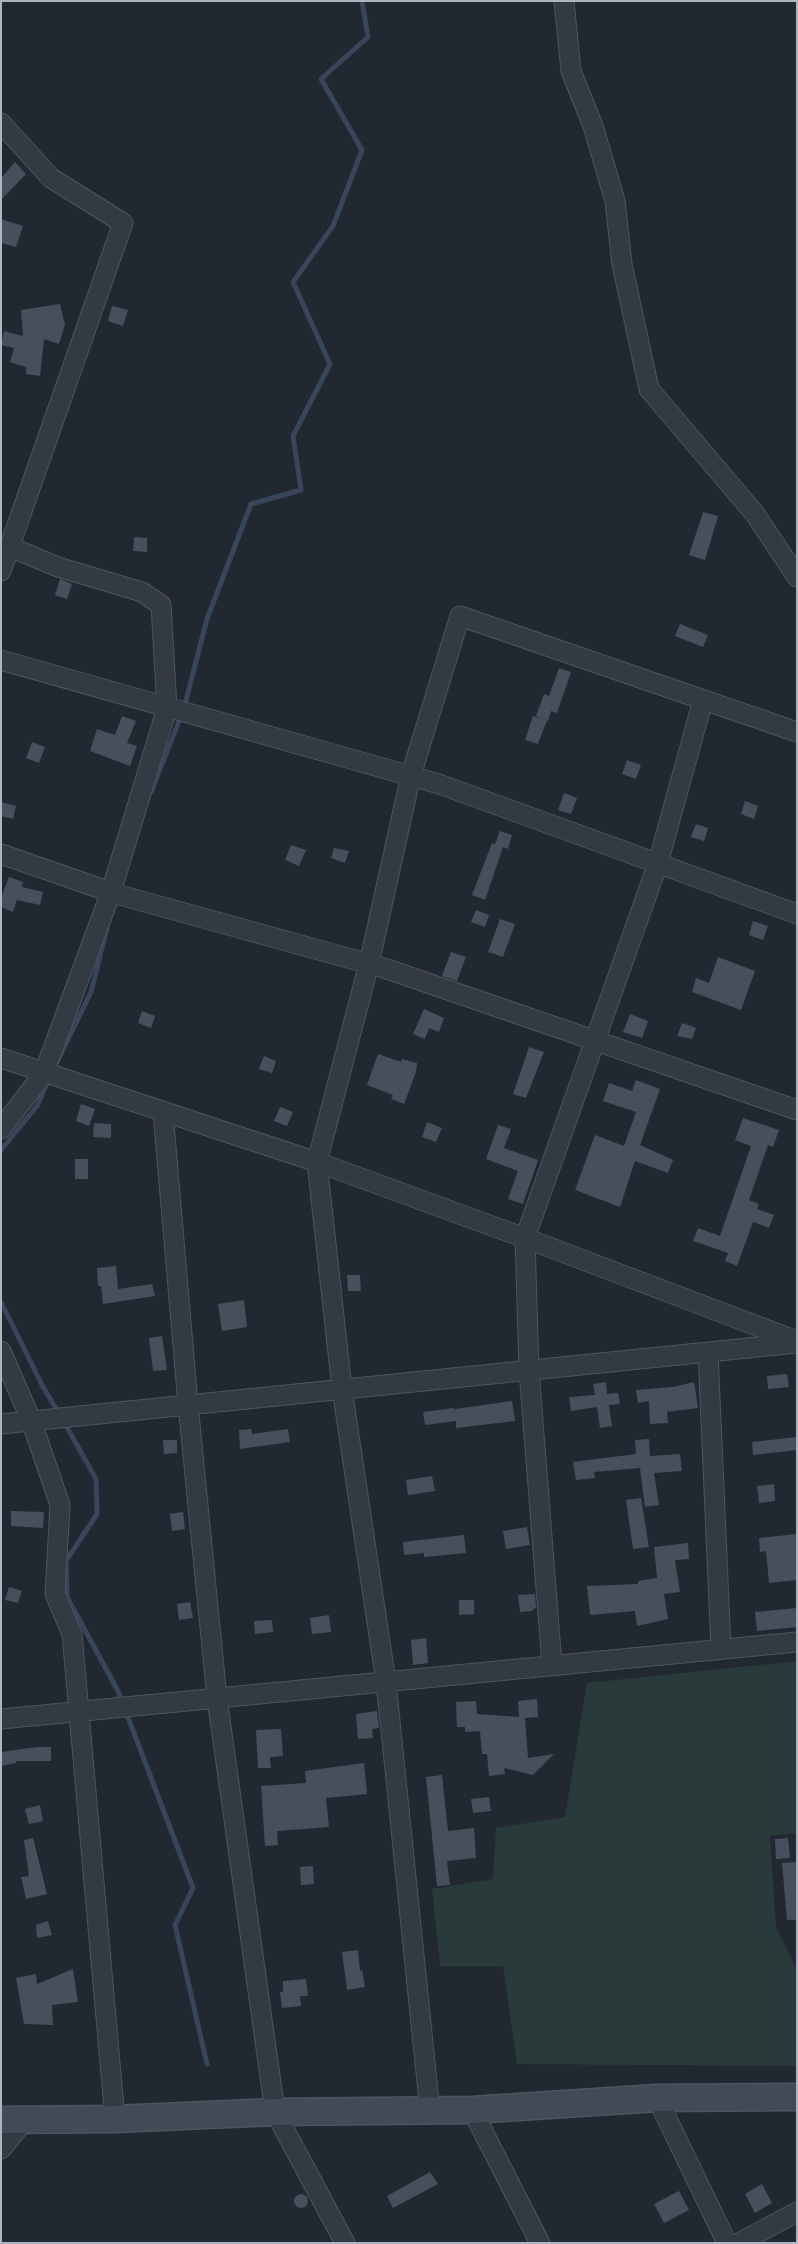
<!DOCTYPE html>
<style>
body{margin:0}
#map{position:relative;width:798px;height:2244px;overflow:hidden;background:#212832;font-family:"Titillium Web",sans-serif}
canvas{display:block}
.frame{position:absolute;inset:0;border:2px solid #aeb5c0;pointer-events:none}
</style>
<div id="map">
<canvas width="798" height="2244"></canvas>
<div class="frame"></div>
</div>
<script>
const c = document.querySelector('canvas').getContext('2d');
c.lineJoin = 'round';
function fill(path, color) { c.fillStyle = color; c.fill(path, 'evenodd'); }
const poly = rows => new Path2D(rows.map(r => 'M' + r).join(''));
function trace(path, color, width, dash) { c.strokeStyle = color; c.lineWidth = width; c.lineCap = dash ? 'butt' : 'round'; c.setLineDash(dash || []); c.stroke(path); }
fill(poly([
 [797,1661,797,1833,770,1836,776,1927,797,1970,797,2066,517,2064,503,1966,440,1966,432,1889,493,1879,496,1828,565,1817,587,1683]
]), '#2a3a3a');
trace(poly([
 [184,708,207,619,251,504,301,490,293,436,330,364,293,282,333,226,362,150,321,79,368,37,362,1],
 [151,792,181,716],
 [57,1062,91,992,107,928],
 [1,1150,37,1106,49,1079],
 [1,1302,43,1387,60,1415],
 [64,1422,96,1479,97,1514,66,1561,67,1597,118,1691,193,1888,175,1925,207,2064]
]), '#38455a', 5);
fill(poly([
 [15,162,26,174,1,200,1,178],
 [1,219,23,226,16,247,1,243],
 [60,304,65,325,59,344,44,339,40,376,26,374,26,367,10,362,14,348,1,345,4,331,23,336,21,310],
 [112,306,128,310,123,326,108,321],
 [703,512,718,516,705,560,689,555],
 [134,537,147,538,147,552,133,551],
 [60,579,72,584,67,599,55,595],
 [680,624,708,635,703,647,675,636],
 [559,668,571,672,557,713,551,711,548,721,536,716,544,694,549,696],
 [122,716,136,721,127,743,137,746,130,766,90,751,97,729,115,735],
 [533,716,547,720,538,744,525,740],
 [32,742,45,747,39,763,26,758],
 [627,760,641,765,636,779,622,774],
 [564,793,577,798,571,814,558,810],
 [745,801,758,806,754,819,741,814],
 [1,802,16,806,13,819,1,816],
 [696,824,708,828,704,841,691,837],
 [500,831,512,835,508,849,503,847,485,900,472,895,492,843,495,844],
 [291,845,306,850,299,866,285,860],
 [334,848,349,851,345,863,331,858],
 [9,877,23,882,22,887,43,892,40,905,17,900,13,912,1,907,1,898],
 [476,910,489,915,485,927,471,922],
 [500,919,515,924,503,957,488,952],
 [753,921,768,926,763,940,749,935],
 [451,952,466,957,457,981,442,976],
 [718,957,755,971,741,1010,692,992,696,978,709,983],
 [424,1009,444,1018,439,1032,429,1028,425,1039,413,1034],
 [142,1011,155,1016,151,1028,138,1023],
 [630,1014,648,1021,642,1038,623,1032],
 [682,1023,696,1028,692,1039,677,1036],
 [529,1047,544,1052,526,1098,513,1094],
 [378,1054,401,1062,402,1059,417,1063,416,1072,404,1104,391,1099,393,1095,367,1085],
 [264,1056,276,1061,272,1073,259,1069],
 [636,1080,660,1089,640,1145,673,1160,668,1173,635,1161,620,1207,575,1190,595,1135,624,1146,636,1112,603,1101,609,1083,632,1091],
 [81,1104,95,1109,89,1126,76,1121],
 [280,1107,293,1112,287,1126,274,1121],
 [743,1118,779,1130,773,1147,768,1145,749,1200,759,1204,757,1209,774,1215,769,1228,753,1222,737,1266,725,1261,728,1253,693,1241,698,1228,720,1236,751,1146,735,1140],
 [427,1122,442,1128,436,1142,422,1137],
 [94,1123,111,1124,111,1138,93,1137],
 [498,1125,511,1129,504,1148,538,1160,523,1204,508,1199,518,1171,486,1159],
 [75,1159,88,1159,88,1179,75,1179],
 [116,1266,118,1289,152,1284,155,1296,103,1304,101,1286,98,1286,97,1268],
 [347,1275,360,1275,361,1291,348,1291],
 [244,1300,247,1327,222,1331,218,1304],
 [162,1336,167,1370,153,1371,149,1338],
 [787,1374,789,1387,768,1389,767,1376],
 [606,1382,607,1394,618,1393,620,1404,609,1405,612,1426,600,1428,597,1407,571,1411,569,1397,595,1395,593,1384],
 [694,1382,698,1408,667,1412,668,1423,650,1424,649,1401,638,1403,636,1390,673,1387],
 [512,1401,515,1421,456,1428,456,1421,425,1425,423,1412,454,1408,455,1414,455,1409],
 [251,1429,252,1434,288,1429,290,1442,240,1449,239,1430],
 [797,1437,797,1450,753,1455,752,1442],
 [649,1439,650,1456,680,1454,682,1471,654,1473,659,1505,645,1507,640,1468,594,1472,595,1478,576,1480,573,1462,636,1454,635,1440],
 [163,1440,177,1440,177,1453,164,1454],
 [432,1476,435,1491,408,1495,406,1480],
 [774,1484,775,1501,759,1503,757,1486],
 [641,1498,649,1547,633,1549,626,1500],
 [11,1511,44,1512,43,1528,11,1526],
 [183,1512,185,1529,172,1531,170,1514],
 [527,1527,530,1545,506,1549,503,1531],
 [797,1534,797,1580,769,1583,766,1551,760,1552,759,1538],
 [464,1535,466,1553,424,1557,424,1553,404,1555,403,1542],
 [688,1543,689,1559,675,1560,680,1592,664,1594,668,1619,637,1626,635,1611,590,1615,587,1586,638,1584,638,1581,657,1578,654,1547],
 [9,1587,22,1591,18,1603,5,1600],
 [535,1594,536,1608,533,1609,533,1611,520,1612,518,1595],
 [459,1600,474,1600,474,1614,459,1615],
 [190,1602,193,1618,179,1620,177,1604],
 [797,1608,797,1627,757,1631,755,1612],
 [329,1615,331,1632,312,1634,310,1618],
 [272,1620,273,1632,255,1634,254,1621],
 [426,1638,428,1663,413,1665,411,1640],
 [537,1699,538,1717,525,1718,528,1758,554,1754,533,1775,504,1768,505,1774,489,1776,487,1754,482,1754,480,1731,465,1732,465,1727,457,1727,456,1702,476,1701,477,1714,519,1717,518,1701],
 [377,1711,379,1728,372,1729,373,1738,358,1739,356,1714],
 [281,1729,283,1756,270,1757,271,1768,258,1768,256,1730],
 [37,1747,51,1747,51,1761,16,1761,16,1763,1,1766,1,1752],
 [364,1763,367,1794,326,1798,329,1827,277,1831,278,1845,265,1846,261,1786,306,1783,305,1771],
 [442,1775,448,1831,474,1828,476,1858,447,1861,450,1885,437,1886,426,1777],
 [489,1797,491,1811,473,1813,471,1799],
 [40,1805,43,1821,29,1824,25,1809],
 [33,1838,47,1894,26,1899,21,1877,29,1876,24,1840],
 [788,1838,790,1858,776,1859,775,1839],
 [796,1862,797,1920,787,1920,782,1863],
 [313,1866,314,1884,301,1885,300,1867],
 [48,1921,52,1935,37,1938,36,1925],
 [358,1950,360,1971,362,1970,365,1987,347,1990,342,1952],
 [73,1969,78,2002,52,2005,53,2025,24,2024,16,1978,36,1974,37,1984],
 [306,1979,308,1996,300,1996,301,2006,282,2008,280,1992,283,1992,283,1981],
 [430,2172,438,2184,393,2208,387,2196],
 [762,2184,772,2203,755,2213,745,2194],
 [679,2191,689,2210,664,2223,654,2204],
 '294 2201a7 7 0 1 1 14 0a7 7 0 1 1-14 0Z'
]), '#484f5c');
const minor = poly([
 [564,1,571,71,593,126,615,201,622,264,649,389,755,514,797,577],
 [1,123,51,178,123,223,1,571],
 [1,660,439,784,797,914],
 [1,854,116,894,384,968,797,1110],
 [1,1058,317,1162,525,1238,797,1341],
 [163,1112,188,1404,217,1698,275,2112,345,2243],
 [1,1129,44,1073,111,892,167,708,161,605,142,592,58,567,10,547],
 [1,1351,31,1420,60,1505,55,1594,72,1634,115,2119],
 [708,1352,721,1649],
 [1,1424,797,1343],
 [552,1665,529,1370,525,1238,658,863,703,700],
 [1,1719,797,1642],
 [657,2098,727,2243],
 [472,2110,540,2243],
 [430,2111,386,1682,342,1389,317,1162,369,964,411,775,460,616,797,732],
 [1,2149,25,2120],
 [739,2243,797,2212]
]);
const secondary = poly([
 [1,2120,115,2119,275,2112,472,2110,657,2098,797,2097]
]);
trace(minor, '#4f555e', 21);
trace(secondary, '#4f555e', 29);
trace(minor, '#343a43', 19);
trace(secondary, '#434956', 26);
</script>
